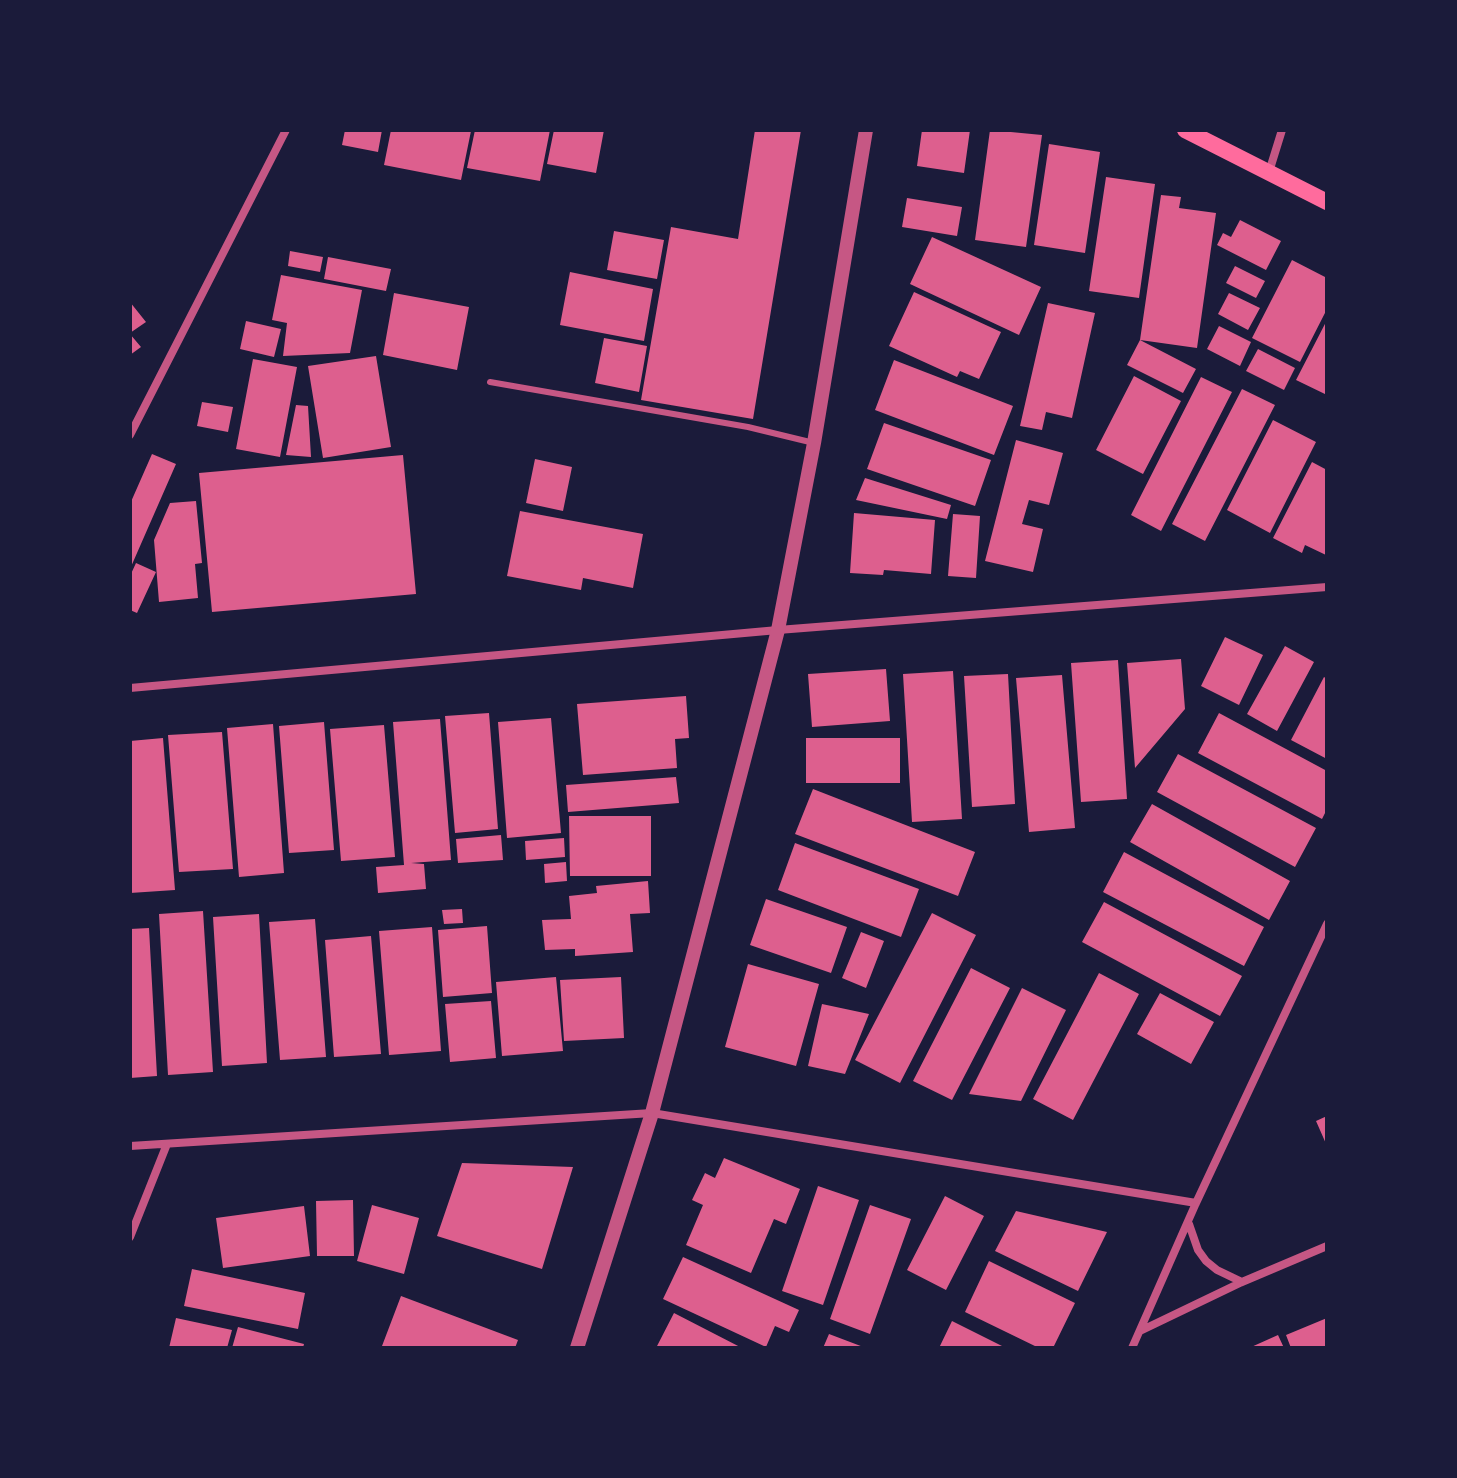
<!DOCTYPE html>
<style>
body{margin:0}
#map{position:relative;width:1457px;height:1478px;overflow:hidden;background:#1b1b3a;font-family:Lato,sans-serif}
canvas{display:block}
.frame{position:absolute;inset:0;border:132px solid #1b1b3a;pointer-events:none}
</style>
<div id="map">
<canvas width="1457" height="1478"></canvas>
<div class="frame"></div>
</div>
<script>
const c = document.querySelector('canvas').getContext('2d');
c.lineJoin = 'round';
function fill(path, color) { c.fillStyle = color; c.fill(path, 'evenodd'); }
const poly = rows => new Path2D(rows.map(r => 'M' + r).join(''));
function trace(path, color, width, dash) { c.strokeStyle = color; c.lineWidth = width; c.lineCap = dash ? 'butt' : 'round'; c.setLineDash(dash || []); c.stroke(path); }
fill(poly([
 [345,130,382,130,378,152,342,145],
 [391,130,471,131,461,180,384,165],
 [475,130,550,130,540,181,467,168],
 [554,130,604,130,596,173,547,164],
 [755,130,801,130,753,419,641,400,671,227,738,239],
 [922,130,970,130,964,173,917,166],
 [990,130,1042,135,1026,247,975,240],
 [1049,144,1100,152,1085,253,1034,245],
 [1106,177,1155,184,1139,298,1089,291],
 [1161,195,1181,197,1179,208,1216,213,1197,348,1140,340],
 [907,198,962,207,957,236,902,227],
 [1240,220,1281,241,1266,270,1217,245,1223,233,1231,237],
 [614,231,664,240,657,279,607,270],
 [932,237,1041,287,1019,335,910,284],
 [290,251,323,257,320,272,288,266],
 [328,257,391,269,386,291,324,279],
 [1292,260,1327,278,1327,309,1300,362,1252,338],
 [1235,266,1265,281,1256,298,1226,283],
 [570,272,653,289,644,341,560,325],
 [281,275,362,290,350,353,283,356,287,323,272,320],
 [914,292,1001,332,979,379,960,371,957,377,889,346],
 [394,293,469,307,457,370,383,355],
 [1229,293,1260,308,1248,330,1218,314],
 [130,302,146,322,130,333],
 [1048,303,1095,313,1072,418,1046,412,1042,430,1020,426],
 [1327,320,1327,395,1296,380],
 [246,321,281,329,274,357,240,349],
 [1219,326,1251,342,1240,366,1207,349],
 [130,334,141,347,130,355],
 [604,338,647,346,639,392,595,383],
 [1140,340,1196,369,1183,393,1127,365],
 [1258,349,1295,368,1284,390,1246,371],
 [376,356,391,447,323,458,308,366],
 [253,359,297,367,280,457,236,449],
 [894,360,1013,406,994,455,875,410],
 [1134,376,1181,401,1143,474,1096,450],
 [1201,377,1232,392,1161,531,1131,515],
 [1242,389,1275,405,1205,541,1172,524],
 [202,402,233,407,228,432,197,426],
 [296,405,308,406,311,457,286,455],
 [1273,420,1316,442,1270,533,1227,510],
 [884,423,991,460,975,506,867,469],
 [1016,440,1063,453,1049,505,1029,500,1022,524,1043,529,1033,572,985,561],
 [152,454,176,464,130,569,130,504],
 [403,455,416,594,212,612,199,473],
 [535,459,572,467,563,511,526,503],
 [1312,462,1327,470,1326,555,1305,545,1302,553,1273,538],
 [865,478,951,505,947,519,856,500],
 [196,501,202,563,195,564,198,598,159,602,154,540,170,503],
 [520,511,643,534,633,588,583,578,581,590,507,576],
 [854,513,935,520,931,574,884,570,883,575,850,573],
 [953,514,980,516,976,578,948,576],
 [136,563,156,572,137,613,130,610,130,576],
 [1225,637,1263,655,1239,705,1201,686],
 [1285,646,1314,662,1277,731,1247,714],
 [1181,659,1185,709,1135,768,1127,663],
 [1118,660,1127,799,1081,802,1071,663],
 [886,669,890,721,812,727,808,674],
 [953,671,962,819,912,822,903,674],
 [1008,674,1015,804,972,807,964,676],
 [1062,675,1075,828,1029,832,1016,678],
 [1324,677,1327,679,1327,759,1291,740],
 [686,696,689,738,675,739,677,768,583,775,577,704],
 [489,713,498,829,455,833,445,716],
 [1219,713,1327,771,1327,809,1322,819,1198,753],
 [551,718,561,833,507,838,498,722],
 [440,719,451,860,411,863,424,864,426,889,378,893,376,867,404,865,393,722],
 [324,722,334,850,289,853,279,726],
 [273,724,284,873,239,877,227,728],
 [384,725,395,857,341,861,330,729],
 [222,732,233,869,179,872,168,735],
 [163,738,175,890,130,893,130,741],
 [806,738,900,738,900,783,806,783],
 [1178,754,1316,828,1295,867,1157,792],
 [676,777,679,803,568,812,566,785],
 [813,789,975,852,958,896,795,834],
 [1152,804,1290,881,1269,920,1130,842],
 [569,816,651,816,651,876,570,876],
 [501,835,503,860,458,863,456,839],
 [564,838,565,857,526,860,525,841],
 [795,843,919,889,901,937,778,890],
 [1124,852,1264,927,1244,966,1103,892],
 [566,862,567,881,545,883,544,864],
 [648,881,650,913,630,914,633,952,575,956,575,949,545,950,542,920,571,919,569,896,597,893,596,886],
 [766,899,847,927,831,973,750,945],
 [1104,902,1242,976,1220,1016,1082,942],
 [462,909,463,923,444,924,442,910],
 [203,911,213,1072,168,1075,159,914],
 [932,913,976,935,900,1083,855,1060],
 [259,914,267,1063,222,1066,213,917],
 [315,919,326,1057,280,1060,269,922],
 [487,926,492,993,443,997,438,930],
 [432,927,441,1051,389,1055,379,931],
 [149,928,157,1076,130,1078,130,929],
 [861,932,884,941,866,988,842,978],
 [371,936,381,1054,334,1057,325,940],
 [748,964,819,984,796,1066,725,1047],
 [971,968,1010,988,952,1100,913,1081],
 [1099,973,1139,994,1073,1120,1033,1099],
 [556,977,563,1051,502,1056,496,982],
 [621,977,624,1038,564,1041,560,980],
 [1022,988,1066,1010,1021,1101,969,1094],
 [1160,993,1214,1022,1191,1064,1137,1034],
 [491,1001,496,1058,450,1062,445,1004],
 [822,1004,869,1014,845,1074,808,1066],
 [1327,1116,1327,1146,1316,1121],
 [724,1158,800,1189,786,1224,774,1219,751,1273,686,1245,703,1205,692,1200,705,1173,715,1178],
 [462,1163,573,1167,542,1269,437,1236],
 [818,1186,859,1200,823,1305,782,1291],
 [945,1196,984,1216,946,1290,907,1270],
 [353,1200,354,1256,317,1256,316,1201],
 [372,1205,419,1218,404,1274,357,1261],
 [870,1205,911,1219,870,1334,830,1319],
 [304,1206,310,1256,223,1268,216,1218],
 [1016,1211,1107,1232,1078,1291,995,1251],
 [683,1257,799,1310,789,1332,775,1326,766,1347,663,1299],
 [989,1261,1075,1303,1053,1348,1039,1348,965,1312],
 [192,1269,305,1293,298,1329,184,1306],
 [401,1296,518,1340,515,1348,382,1346],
 [674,1313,742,1348,656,1348],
 [176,1318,232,1330,227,1348,169,1348],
 [1327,1318,1327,1348,1291,1348,1286,1335],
 [952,1321,1006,1348,939,1348],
 [238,1327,304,1344,303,1348,232,1348],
 [829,1334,866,1348,823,1348],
 [1278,1335,1284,1348,1249,1348]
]), '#dd5f8e');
trace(poly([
 [490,382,748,427,814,443]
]), '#c65784', 6);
trace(poly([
 [1269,172,1282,130],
 [130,435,286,130],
 [130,688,778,630,1327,587],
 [130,1146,652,1113,1196,1203],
 [1189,1224,1198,1250,1206,1261,1217,1270,1242,1282],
 [130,1237,167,1144],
 [1140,1331,1242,1282,1327,1246],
 [1132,1348,1196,1203,1327,924]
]), '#c65784', 8);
trace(poly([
 [577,1348,652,1113,778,630,814,443,866,130]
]), '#c65784', 14);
trace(poly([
 [1185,130,1327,202]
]), '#ff6b9d', 16);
</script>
